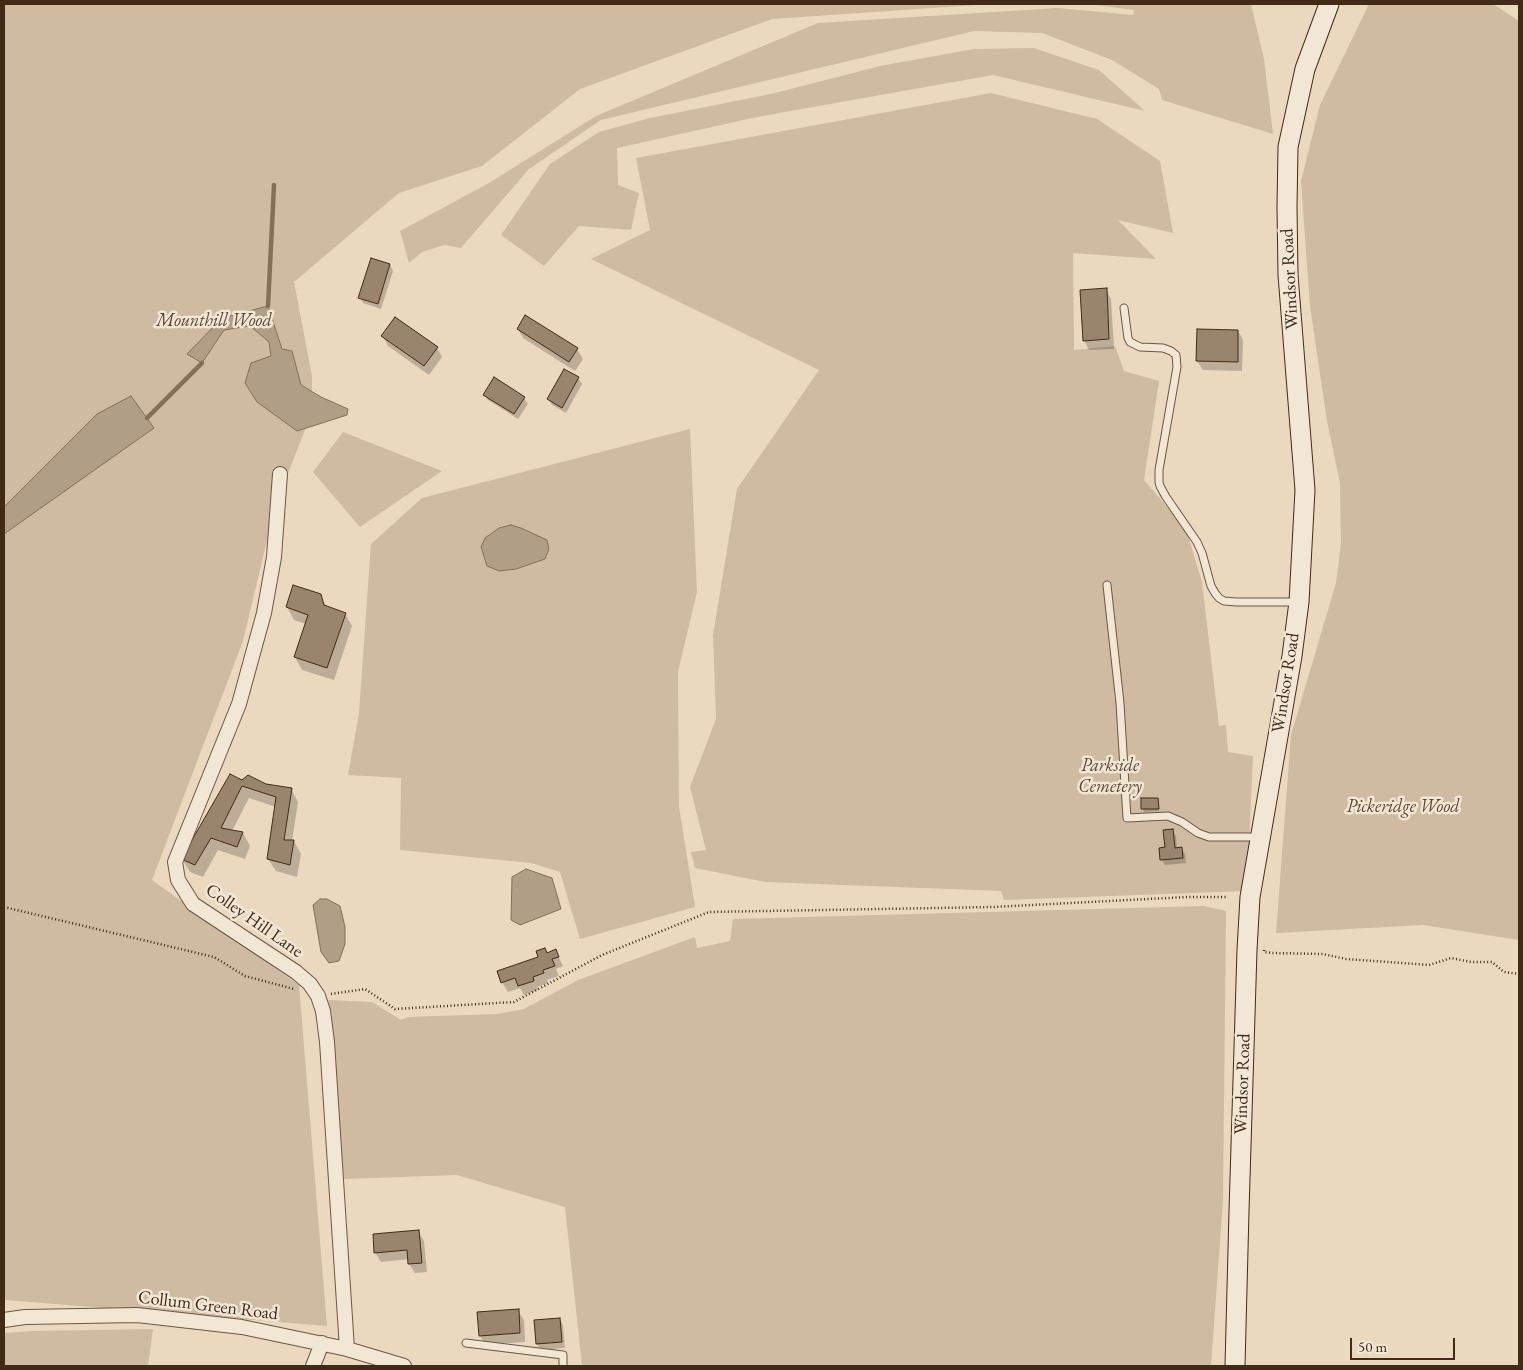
<!DOCTYPE html>
<style>
body{margin:0}
#map{position:relative;width:1523px;height:1370px;overflow:hidden;background:#ebd9bf;font-family:"EB Garamond",serif}
canvas{display:block}
.frame{position:absolute;inset:0;border:5px solid #412a16;pointer-events:none}
.scale{position:absolute;left:1350px;top:1338px;width:105px;height:22px;box-sizing:border-box;border:2px solid #412a16;border-top:0;padding-left:6px;font-size:15px;line-height:18px;white-space:nowrap;color:#412a16;-webkit-text-stroke:4px #f2e6d5;paint-order:stroke}
</style>
<div id="map">
<canvas width="1523" height="1370"></canvas>
<div class="frame"></div>
<div class="scale">50 m</div>
</div>
<script>
const c = document.querySelector('canvas').getContext('2d');
c.lineJoin = 'round';
function fill(path, color) { c.fillStyle = color; c.fill(path, 'evenodd'); }
const poly = rows => new Path2D(rows.map(r => 'M' + r).join(''));
function trace(path, color, width, dash) { c.strokeStyle = color; c.lineWidth = width; c.lineCap = dash ? 'butt' : 'round'; c.setLineDash(dash || []); c.stroke(path); }
function label(font, color, halo, rows, align = 'center') {
  c.font = font + ' "EB Garamond",serif'; c.lineWidth = 5; c.setLineDash([]); c.textBaseline = 'middle'; c.strokeStyle = halo; c.fillStyle = color; for (const [text, x, y, turn = 0] of rows) {
    c.save(); c.translate(x, y); c.rotate((+turn || 0) * Math.PI / 180); c.textAlign = isNaN(turn) ? turn : align; if (halo) c.strokeText(text, 0, 0); c.fillText(text, 0, 0); c.restore();
  }
}
fill(poly([
 [4,4,991,4,772,19,580,89,482,166,399,193,294,282,312,376,312,412,275,507,243,641,152,880,299,985,327,1326,5,1300,4,1293],
 [1088,4,1251,4,1264,59,1273,134,1162,100,1159,89,1112,60,1042,33,974,31,601,120,529,169,461,248,444,245,422,252,409,263,400,231,489,183,596,116,818,23,1058,8,1133,15,1134,10],
 [1369,4,1493,4,1519,21,1519,940,1423,925,1276,933,1291,735,1336,583,1341,543,1340,483,1327,421,1310,306,1301,181,1320,105],
 [1034,48,1099,70,1145,111,993,75,757,117,617,148,618,185,639,193,631,230,579,226,544,266,501,235,550,164,599,132,650,118,771,94,880,66,974,49],
 [991,93,1097,119,1160,161,1173,233,1118,220,1156,259,1073,253,1074,350,1115,346,1124,371,1159,381,1144,480,1186,529,1202,582,1219,726,1226,725,1228,752,1253,756,1247,891,1004,900,1001,891,765,882,695,868,691,852,706,850,690,787,716,719,713,635,737,489,819,370,591,259,650,230,636,158],
 [690,429,697,592,678,672,679,807,695,907,580,939,560,872,531,863,400,850,401,778,348,775,359,713,371,544,422,498],
 [343,432,442,471,360,527,313,472],
 [1204,906,1226,911,1223,1201,1211,1366,582,1366,565,1207,457,1175,344,1179,328,1000,372,1002,401,1020,408,1017,497,1014,524,1009,578,980,695,937,697,948,730,941,733,919],
 [153,1329,148,1366,4,1366,4,1333,33,1331]
]), '#cebba2');
const water = poly([
 [268,306,282,349,292,351,301,385,321,397,348,409,347,415,297,431,257,402,245,383,251,363,271,356,269,342,250,326,224,330,202,363,187,354,222,318,268,306],
 [131,396,154,428,4,534,4,507,97,414,131,396],
 [511,525,521,528,547,540,549,549,545,559,516,569,499,571,487,566,481,547,485,538,499,528,511,525],
 [526,869,552,878,561,909,520,925,511,920,512,877,526,869],
 [320,899,327,899,340,906,345,927,345,944,339,961,329,963,321,952,313,905,320,899]
]);
fill(water, '#b19e86');
trace(water, '#847059', 1);
fill(poly([
 [390,265,393,271,381,309,363,303,360,297],
 [1106,290,1111,299,1114,349,1089,350,1084,340],
 [526,317,577,349,583,359,575,371,523,338,518,329],
 [1238,331,1243,340,1242,371,1203,370,1197,361],
 [383,336,437,348,442,357,429,375,388,346],
 [578,378,582,384,566,413,552,405,549,399],
 [484,395,524,398,528,404,518,419,488,400],
 [320,595,327,608,345,614,352,626,334,680,302,670,295,657,306,624,294,620,287,607],
 [242,782,291,789,298,802,292,841,294,841,301,854,297,877,276,871,268,859,276,807,249,798,232,831,243,833,250,846,245,859,218,850,203,877,190,872,182,859],
 [1158,799,1159,802,1159,811,1144,812,1143,809,1143,800],
 [1172,830,1176,836,1177,849,1181,848,1185,854,1186,863,1165,865,1161,859],
 [556,951,563,966,556,969,559,976,547,980,548,983,537,987,538,990,524,995,520,988,508,992,502,982,547,954],
 [418,1231,424,1241,427,1272,415,1273,409,1264,409,1259,381,1262,375,1252],
 [518,1311,524,1320,525,1342,486,1345,480,1336],
 [560,1319,563,1325,565,1348,541,1350,537,1344]
]), '#0003');
trace(poly([
 [268,306,274,185],
 [147,418,202,363]
]), '#847059', 4.5);
const building = poly([
 [371,258,390,264,378,304,358,298,371,258],
 [1107,288,1109,339,1083,341,1080,290,1107,288],
 [525,315,578,348,569,362,517,329,525,315],
 [395,317,438,347,424,366,381,336,395,317],
 [1197,329,1238,330,1238,362,1196,361,1197,329],
 [564,369,579,377,562,408,547,399,564,369],
 [494,377,525,397,514,414,483,395,494,377],
 [293,585,321,594,324,605,346,613,327,668,294,657,308,615,286,607,293,585],
 [230,774,242,780,248,775,266,784,292,788,284,840,294,840,290,865,267,859,276,797,242,786,221,828,243,832,237,847,211,838,195,865,181,859,230,774],
 [1141,798,1158,798,1159,809,1141,809,1141,798],
 [1173,829,1175,848,1182,847,1183,858,1160,860,1159,848,1165,847,1163,830,1173,829],
 [545,948,547,953,556,949,559,957,552,959,555,966,543,970,544,973,533,977,534,981,518,986,515,978,501,983,497,971,538,957,536,951,545,948],
 [419,1230,422,1263,408,1264,407,1250,374,1253,373,1234,419,1230],
 [519,1309,520,1333,479,1336,477,1312,519,1309],
 [560,1318,562,1342,536,1344,534,1320,560,1318]
]);
fill(building, '#99856e');
trace(building, '#412a16', 1);
const service = poly([
 [1124,308,1128,338,1130,342,1140,347,1163,348,1171,351,1176,355,1177,367,1159,470,1159,482,1160,486,1166,497,1197,542,1202,553,1211,586,1215,593,1219,598,1224,601,1237,602,1298,602],
 [1107,585,1120,703,1127,818,1168,816,1182,822,1198,833,1209,837,1260,837],
 [466,1343,563,1355,563,1366]
]);
const minor = poly([
 [280,474,274,557,264,613,239,704,175,862,178,880,193,904,296,972,310,984,318,996,323,1011,327,1042,347,1349],
 [4,1320,25,1317,137,1315,242,1327,347,1349,404,1366],
 [313,1366,322,1343]
]);
const secondary = poly([
 [1235,1366,1239,1211,1247,950,1250,897,1292,656,1299,602,1305,490,1288,275,1287,207,1288,147,1305,69,1329,4]
]);
trace(service, '#6c5640', 9);
trace(minor, '#6c5640', 16);
trace(secondary, '#412a16', 21);
trace(poly([
 [4,907,214,957,245,976,294,989],
 [1264,950,1264,952,1273,953,1323,954,1346,959,1429,965,1451,958,1471,962,1492,962,1504,972,1519,974],
 [331,994,365,989,395,1009,514,1002,602,955,709,912,993,907,1187,897,1228,897]
]), '#412a16', 2.5, [1, 2.5]);
trace(service, '#f2e6d5', 7);
trace(minor, '#f2e6d5', 14);
trace(secondary, '#f2e6d5', 19);
label('18px', '#412a16', '#f2e6d5', [
 ["Windsor Road",1290,279,-93],
 ["Windsor Road",1286,683,-81],
 ["Colley Hill Lane",254,921,35],
 ["Windsor Road",1243,1084,-88],
 ["Collum Green Road",208,1306,7]
]);
label('italic 18px', '#5d4732', '#f2e6d5', [
 ["Mounthill Wood",214,321],
 ["Parkside",1110,766],
 ["Cemetery",1110,787],
 ["Pickeridge Wood",1403,807]
]);
</script>
